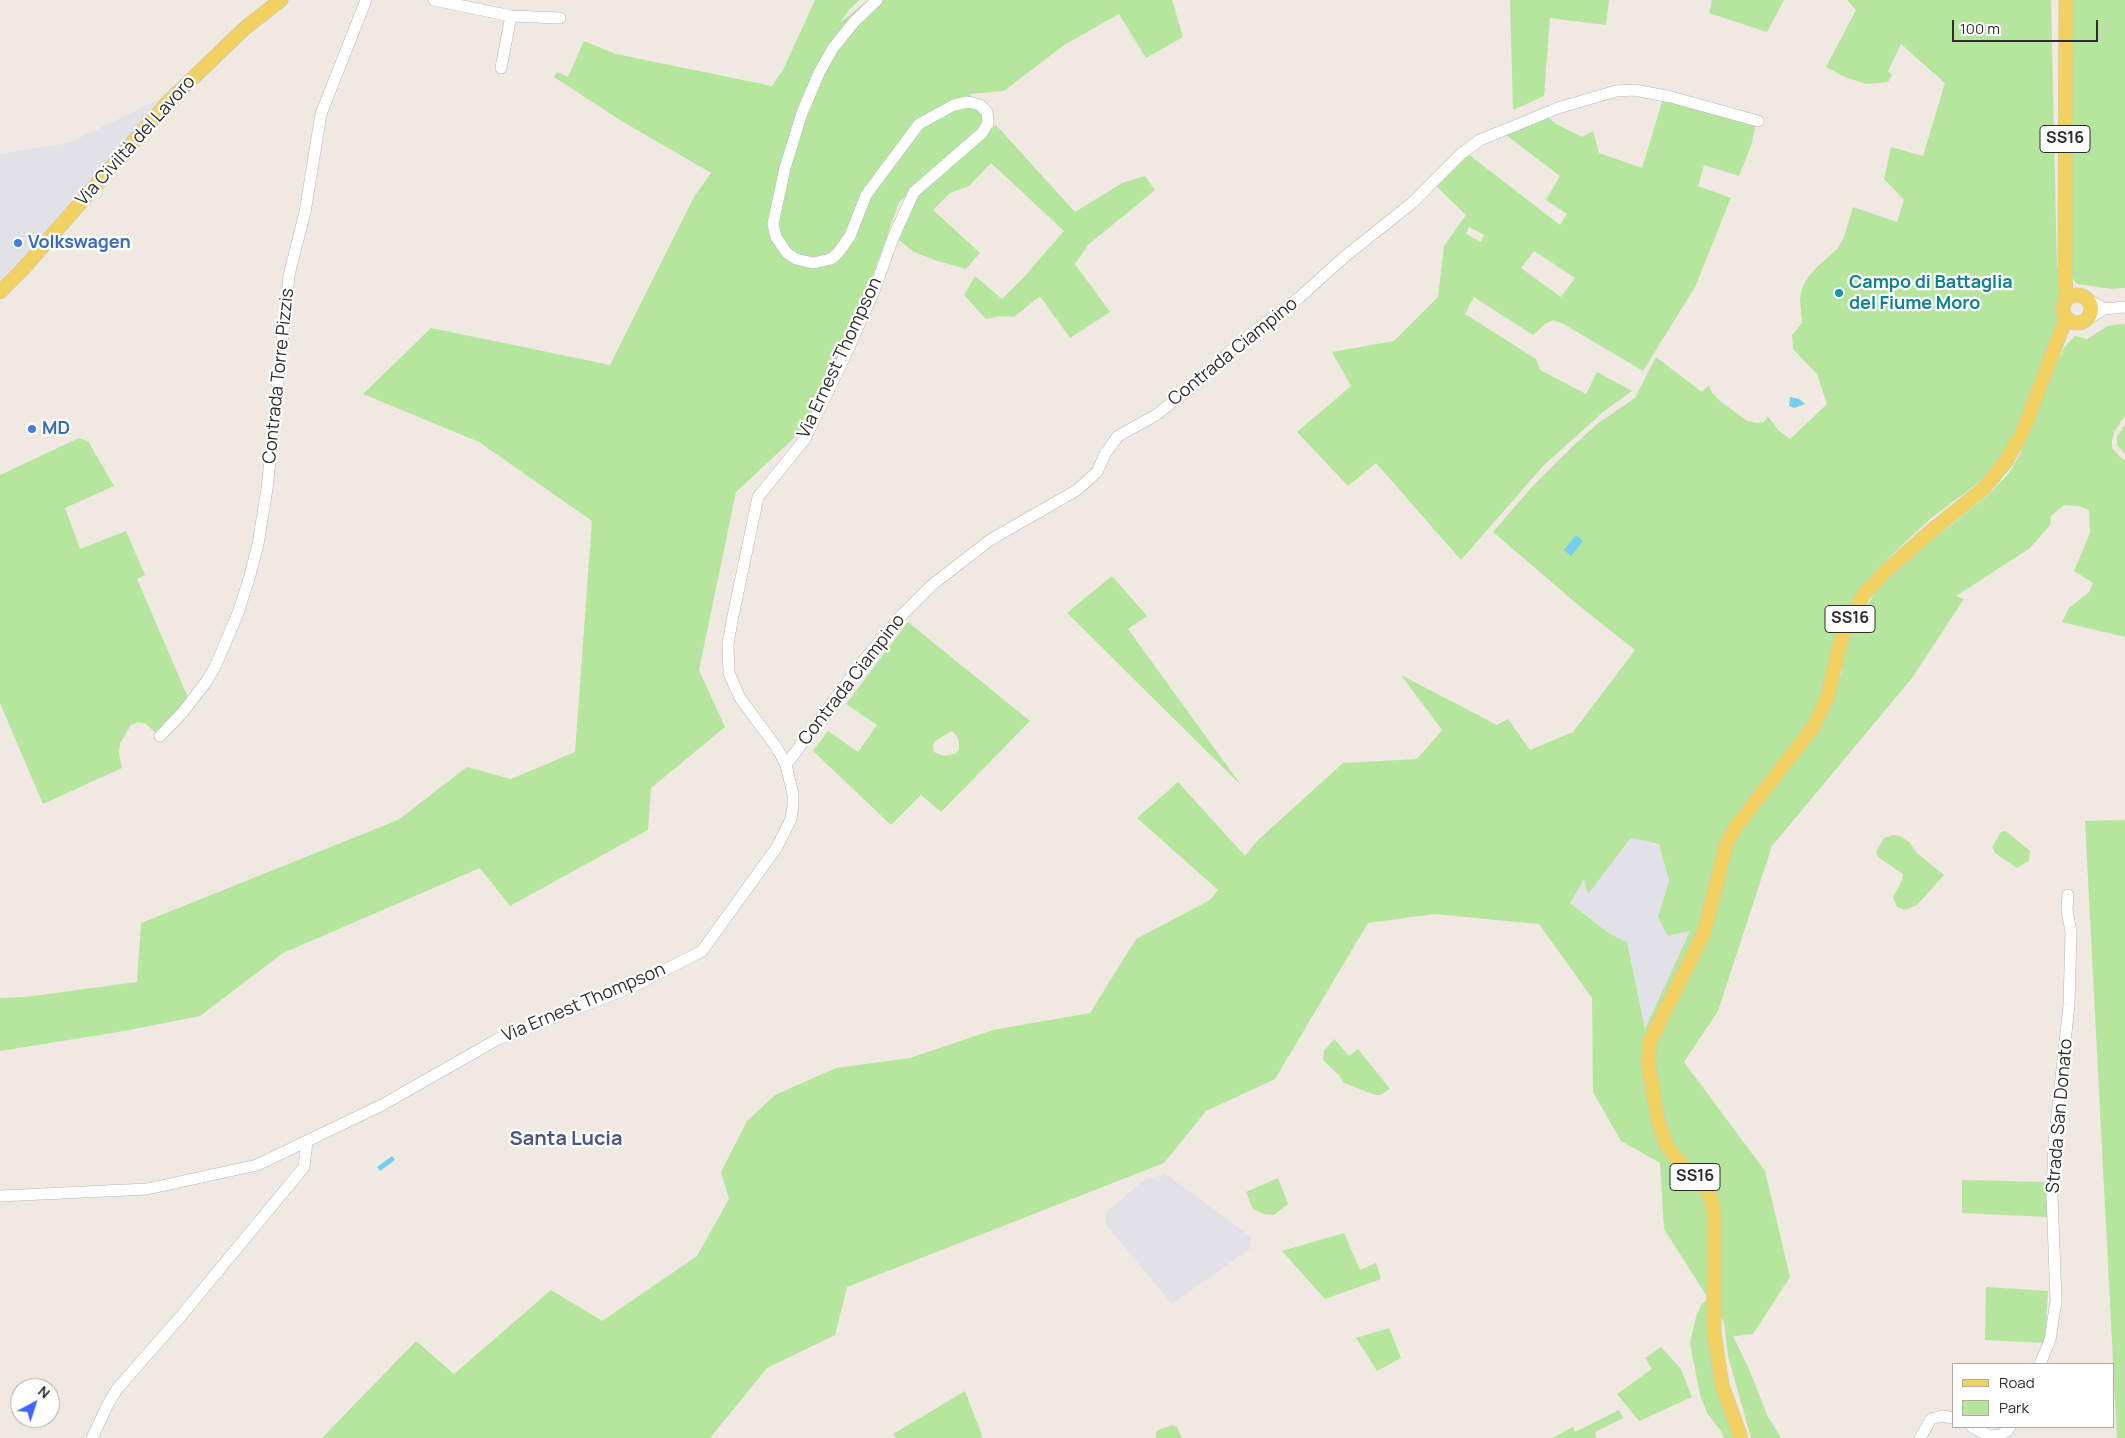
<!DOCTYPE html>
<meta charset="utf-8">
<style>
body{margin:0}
#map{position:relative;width:2125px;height:1438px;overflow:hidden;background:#efe9e1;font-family:Manrope,sans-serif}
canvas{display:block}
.legend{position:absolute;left:1952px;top:1363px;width:162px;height:65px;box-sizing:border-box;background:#fff;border:1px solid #ababab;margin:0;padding:6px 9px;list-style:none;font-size:15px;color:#2e2e2e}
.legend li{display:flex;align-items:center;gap:10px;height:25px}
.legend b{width:25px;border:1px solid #ababab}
.north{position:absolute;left:10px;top:1378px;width:50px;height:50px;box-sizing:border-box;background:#fff;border:1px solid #ababab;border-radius:50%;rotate:40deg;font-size:14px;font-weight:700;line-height:20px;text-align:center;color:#2e2e2e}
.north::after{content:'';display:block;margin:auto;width:18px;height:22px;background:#4264fb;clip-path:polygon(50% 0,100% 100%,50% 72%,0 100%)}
.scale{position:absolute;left:1952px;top:20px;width:146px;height:22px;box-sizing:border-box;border:2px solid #2e2e2e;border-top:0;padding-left:6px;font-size:15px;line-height:18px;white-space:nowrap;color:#2e2e2e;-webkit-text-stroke:4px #fff;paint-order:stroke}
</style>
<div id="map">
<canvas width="2125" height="1438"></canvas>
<ul class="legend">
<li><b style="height:6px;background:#f2d163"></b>Road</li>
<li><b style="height:14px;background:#b6e59e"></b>Park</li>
</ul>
<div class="north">N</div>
<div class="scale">100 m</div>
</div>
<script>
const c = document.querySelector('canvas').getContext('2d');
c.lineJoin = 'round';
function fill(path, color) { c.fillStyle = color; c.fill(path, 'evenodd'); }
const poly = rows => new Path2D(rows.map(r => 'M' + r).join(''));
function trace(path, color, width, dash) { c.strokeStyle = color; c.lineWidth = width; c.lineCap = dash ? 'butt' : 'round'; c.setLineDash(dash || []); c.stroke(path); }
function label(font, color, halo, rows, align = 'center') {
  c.font = font + ' Manrope,sans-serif'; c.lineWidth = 4.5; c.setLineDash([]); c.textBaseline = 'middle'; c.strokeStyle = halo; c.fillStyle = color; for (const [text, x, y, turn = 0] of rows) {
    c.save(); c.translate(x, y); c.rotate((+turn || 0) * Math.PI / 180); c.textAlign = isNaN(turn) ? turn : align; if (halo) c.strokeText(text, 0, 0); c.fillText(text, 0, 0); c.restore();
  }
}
fill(poly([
 [158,100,83,192,24,258,0,280,0,154,69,143],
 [1632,838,1659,844,1669,881,1658,917,1690,931,1645,1030,1627,942,1610,934,1570,902,1584,878,1588,893],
 [1164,1173,1250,1236,1251,1248,1172,1304,1106,1225,1105,1213,1143,1181]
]), '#e3e1e8');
fill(poly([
 [815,0,859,0,848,11,840,23,868,0,1172,0,1183,37,1146,58,1119,14,1064,45,1004,91,970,94,984,116,983,126,899,202,866,295,807,426,736,492,699,670,725,727,651,788,648,830,510,906,480,868,283,953,200,1016,124,1031,0,1051,0,998,26,997,137,982,141,923,398,820,467,767,511,779,575,752,592,521,479,442,363,394,431,328,610,365,694,197,711,173,620,120,554,77,557,72,568,77,584,41,616,54,772,86,783,70],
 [1510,0,1609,0,1606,25,1550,18,1544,96,1513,110],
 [1712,0,1784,0,1767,32,1709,13],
 [1847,0,2051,0,2057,266,2064,299,2060,309,2062,318,2007,451,1978,483,1930,519,1880,566,1860,588,1845,616,1836,639,1829,680,1841,675,1844,652,1856,622,1877,590,1905,562,1988,495,2009,473,2020,454,2052,372,2064,348,2075,336,2087,339,2108,326,2121,324,2125,324,2125,416,2114,432,2112,441,2112,448,2121,458,2125,460,2125,637,2062,622,2069,608,2089,592,2093,583,2074,571,2090,533,2089,510,2079,506,2064,505,2051,516,2050,525,2030,548,1956,596,1964,599,1912,678,1772,846,1718,1011,1684,1062,1765,1171,1790,1277,1753,1334,1733,1336,1749,1369,1767,1415,1781,1438,1751,1438,1728,1356,1724,1322,1711,1302,1736,1438,1724,1438,1721,1431,1707,1413,1700,1395,1690,1343,1697,1313,1702,1304,1708,1298,1664,1229,1660,1163,1621,1141,1593,1092,1592,998,1539,924,1434,914,1368,923,1275,1079,1206,1111,1164,1163,847,1287,835,1335,767,1368,710,1438,322,1438,416,1341,454,1374,551,1290,602,1321,697,1256,729,1199,721,1172,747,1121,775,1095,836,1068,910,1058,993,1030,1090,1013,1136,939,1210,900,1218,890,1137,818,1178,782,1245,856,1257,841,1343,763,1417,759,1442,730,1401,675,1497,725,1508,719,1530,750,1573,732,1635,650,1577,604,1493,532,1531,488,1570,449,1597,424,1635,398,1656,357,1702,392,1709,385,1711,391,1719,400,1747,421,1757,423,1764,422,1768,416,1778,430,1790,439,1827,404,1817,374,1793,349,1792,335,1802,323,1800,299,1802,288,1808,277,1816,268,1838,248,1844,237,1853,207,1897,222,1904,200,1884,179,1891,147,1923,156,1945,83,1901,44,1888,71,1892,75,1888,82,1866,84,1845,77,1826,67,1856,10],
 [1631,838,1659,844,1669,881,1658,917,1668,936,1690,931,1645,1029,1627,942,1610,934,1570,903,1584,879,1588,894],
 [2069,0,2125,0,2125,288,2112,289,2077,284,2072,278],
 [1663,99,1756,125,1751,146,1739,176,1704,165,1698,186,1731,198,1695,287,1643,371,1562,323,1553,320,1545,324,1533,335,1474,297,1465,314,1536,359,1540,370,1546,373,1586,394,1597,372,1632,391,1603,412,1543,466,1461,560,1376,463,1348,486,1297,432,1351,386,1332,352,1394,341,1438,297,1444,246,1466,215,1435,185,1468,154,1560,225,1567,214,1546,200,1560,176,1502,132,1546,115,1556,124,1582,137,1593,131,1599,153,1642,168],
 [1469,227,1484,235,1481,242,1466,234],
 [1534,251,1575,278,1561,297,1521,268],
 [996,125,1075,212,1122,183,1145,176,1155,190,1088,245,1075,264,1110,312,1070,338,1040,296,1014,317,1002,316,986,319,964,295,975,276,1002,299,1024,277,1064,231,991,163,969,186,950,193,933,210,980,253,966,269,937,261,914,252,899,240,919,191],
 [2125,424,2125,454,2117,445,2117,437],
 [79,438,88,441,114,486,65,508,80,549,126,531,145,575,137,579,189,700,156,733,146,724,138,722,131,725,120,743,119,753,122,768,43,804,0,703,0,475],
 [1112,576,1147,616,1128,629,1241,785,1067,613],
 [908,622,1030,721,941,812,921,795,891,825,813,751,828,731,858,752,877,725,846,704],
 [952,731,958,738,959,744,959,750,955,754,943,756,934,752,933,745,935,741],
 [2125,820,2125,1438,2117,1438,2085,821],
 [2006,831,2030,851,2029,861,2017,868,1996,854,1992,847,2001,832],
 [1893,835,1900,836,1909,842,1917,853,1944,875,1917,905,1905,910,1897,907,1893,897,1902,880,1903,874,1878,857,1876,852,1884,838],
 [1334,1039,1349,1056,1358,1049,1390,1089,1380,1095,1375,1095,1344,1083,1339,1075,1323,1060,1324,1051],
 [1278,1178,1288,1204,1274,1215,1264,1214,1253,1209,1246,1192],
 [1962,1180,2047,1182,2047,1217,1962,1213],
 [1344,1233,1360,1270,1376,1263,1381,1279,1325,1299,1282,1251],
 [1986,1287,2048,1291,2045,1343,1985,1340],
 [1389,1328,1401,1358,1377,1371,1356,1338],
 [1661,1347,1681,1369,1692,1397,1639,1421,1617,1394,1652,1369,1645,1358],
 [965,1391,983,1438,896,1438,893,1434],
 [1619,1410,1623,1418,1595,1432,1597,1438,1552,1438,1573,1427,1575,1432],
 [1173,1425,1177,1427,1182,1438,1156,1438,1156,1432,1160,1429]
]), '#b6e59e');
fill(poly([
 [1790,397,1799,399,1805,404,1794,408,1789,406],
 [1576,535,1583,541,1571,556,1564,550],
 [392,1156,395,1160,380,1171,377,1167]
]), '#75cff0');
const minor = poly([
 [434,0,511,16,560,18],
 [501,68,511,16],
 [2088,300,2105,309],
 [2089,318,2105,309,2125,307],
 [160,736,183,712,206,682,215,667,238,613,249,579,258,544,267,489,289,275,305,212,321,114,366,0],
 [786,765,860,665,899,618,932,585,990,540,1077,490,1097,472,1105,454,1118,436,1156,415,1198,382,1239,343,1300,297,1343,258,1412,203,1461,154,1480,140,1558,108,1616,91,1635,90,1671,97,1758,121],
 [0,1196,147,1189,257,1165,382,1105,498,1039,632,987,702,951,777,847,791,819,793,806,793,794,786,765,777,748,740,698,729,673,728,644,732,621,758,497,805,439,845,356,874,291,893,238,914,192,982,133,988,123,987,112,980,105,968,102,954,105,919,124,866,195,850,236,838,253,831,259,813,263,796,259,787,253,776,237,773,224,785,168,802,113,819,73,833,48,854,22,877,0],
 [2040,1364,2050,1340,2056,1301,2052,1195,2054,1143,2069,1005,2071,932,2067,910,2068,895],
 [1972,1427,1990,1436,2000,1435,2007,1431,2010,1427],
 [92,1438,107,1406,117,1389,181,1316,304,1167,307,1141],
 [1920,1438,1931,1419,1942,1416,1954,1418]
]);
const major = poly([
 [2066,0,2065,279,2067,299],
 [0,292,23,269,167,103,245,28,281,0],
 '2063 309a14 14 0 1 1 28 0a14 14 0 1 1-28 0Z',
 [1741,1438,1722,1385,1714,1333,1714,1210,1709,1193,1699,1180,1684,1168,1667,1146,1658,1121,1648,1062,1650,1041,1704,933,1726,845,1735,828,1814,726,1827,698,1841,640,1863,595,1888,569,1936,527,1983,489,2005,463,2023,431,2066,318]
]);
trace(minor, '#b4b7c1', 12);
trace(major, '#c9c9c9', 15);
trace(minor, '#fff', 11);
trace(major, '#f2d163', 14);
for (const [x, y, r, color] of [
 [18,243,5,"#3f7fe0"],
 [1839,293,5,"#0f9aa8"],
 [32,429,5,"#3f7fe0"]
]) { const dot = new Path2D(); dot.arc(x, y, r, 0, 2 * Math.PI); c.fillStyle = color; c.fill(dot); trace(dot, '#fff', 2); }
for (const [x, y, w] of [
 [2065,139,50],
 [1850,619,50],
 [1695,1177,50]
]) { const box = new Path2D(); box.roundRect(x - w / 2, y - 13.5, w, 27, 4); c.fillStyle = '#fff'; c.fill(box); trace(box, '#2e2e2e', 1); }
label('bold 16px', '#2e2e2e', null, [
 ["SS16",2065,139],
 ["SS16",1850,619],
 ["SS16",1695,1177]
]);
label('18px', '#2e2e2e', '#fff', [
 ["Via Civiltà del Lavoro",136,141,-48],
 ["Contrada Ciampino",1233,352,-39],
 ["Via Ernest Thompson",840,358,-65],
 ["Contrada Torre Pizzis",279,376,-84],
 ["Contrada Ciampino",852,680,-52],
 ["Via Ernest Thompson",584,1003,-23],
 ["Strada San Donato",2060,1116,-85]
]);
label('bold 18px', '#366cbe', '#fff', [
 ["Volkswagen",28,243],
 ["MD",42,429]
], 'left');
label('bold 18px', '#0d838f', '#fff', [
 ["Campo di Battaglia",1849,283],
 ["del Fiume Moro",1849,304]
], 'left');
label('bold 20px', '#4d5680', '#fff', [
 ["Santa Lucia",566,1139]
]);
</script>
